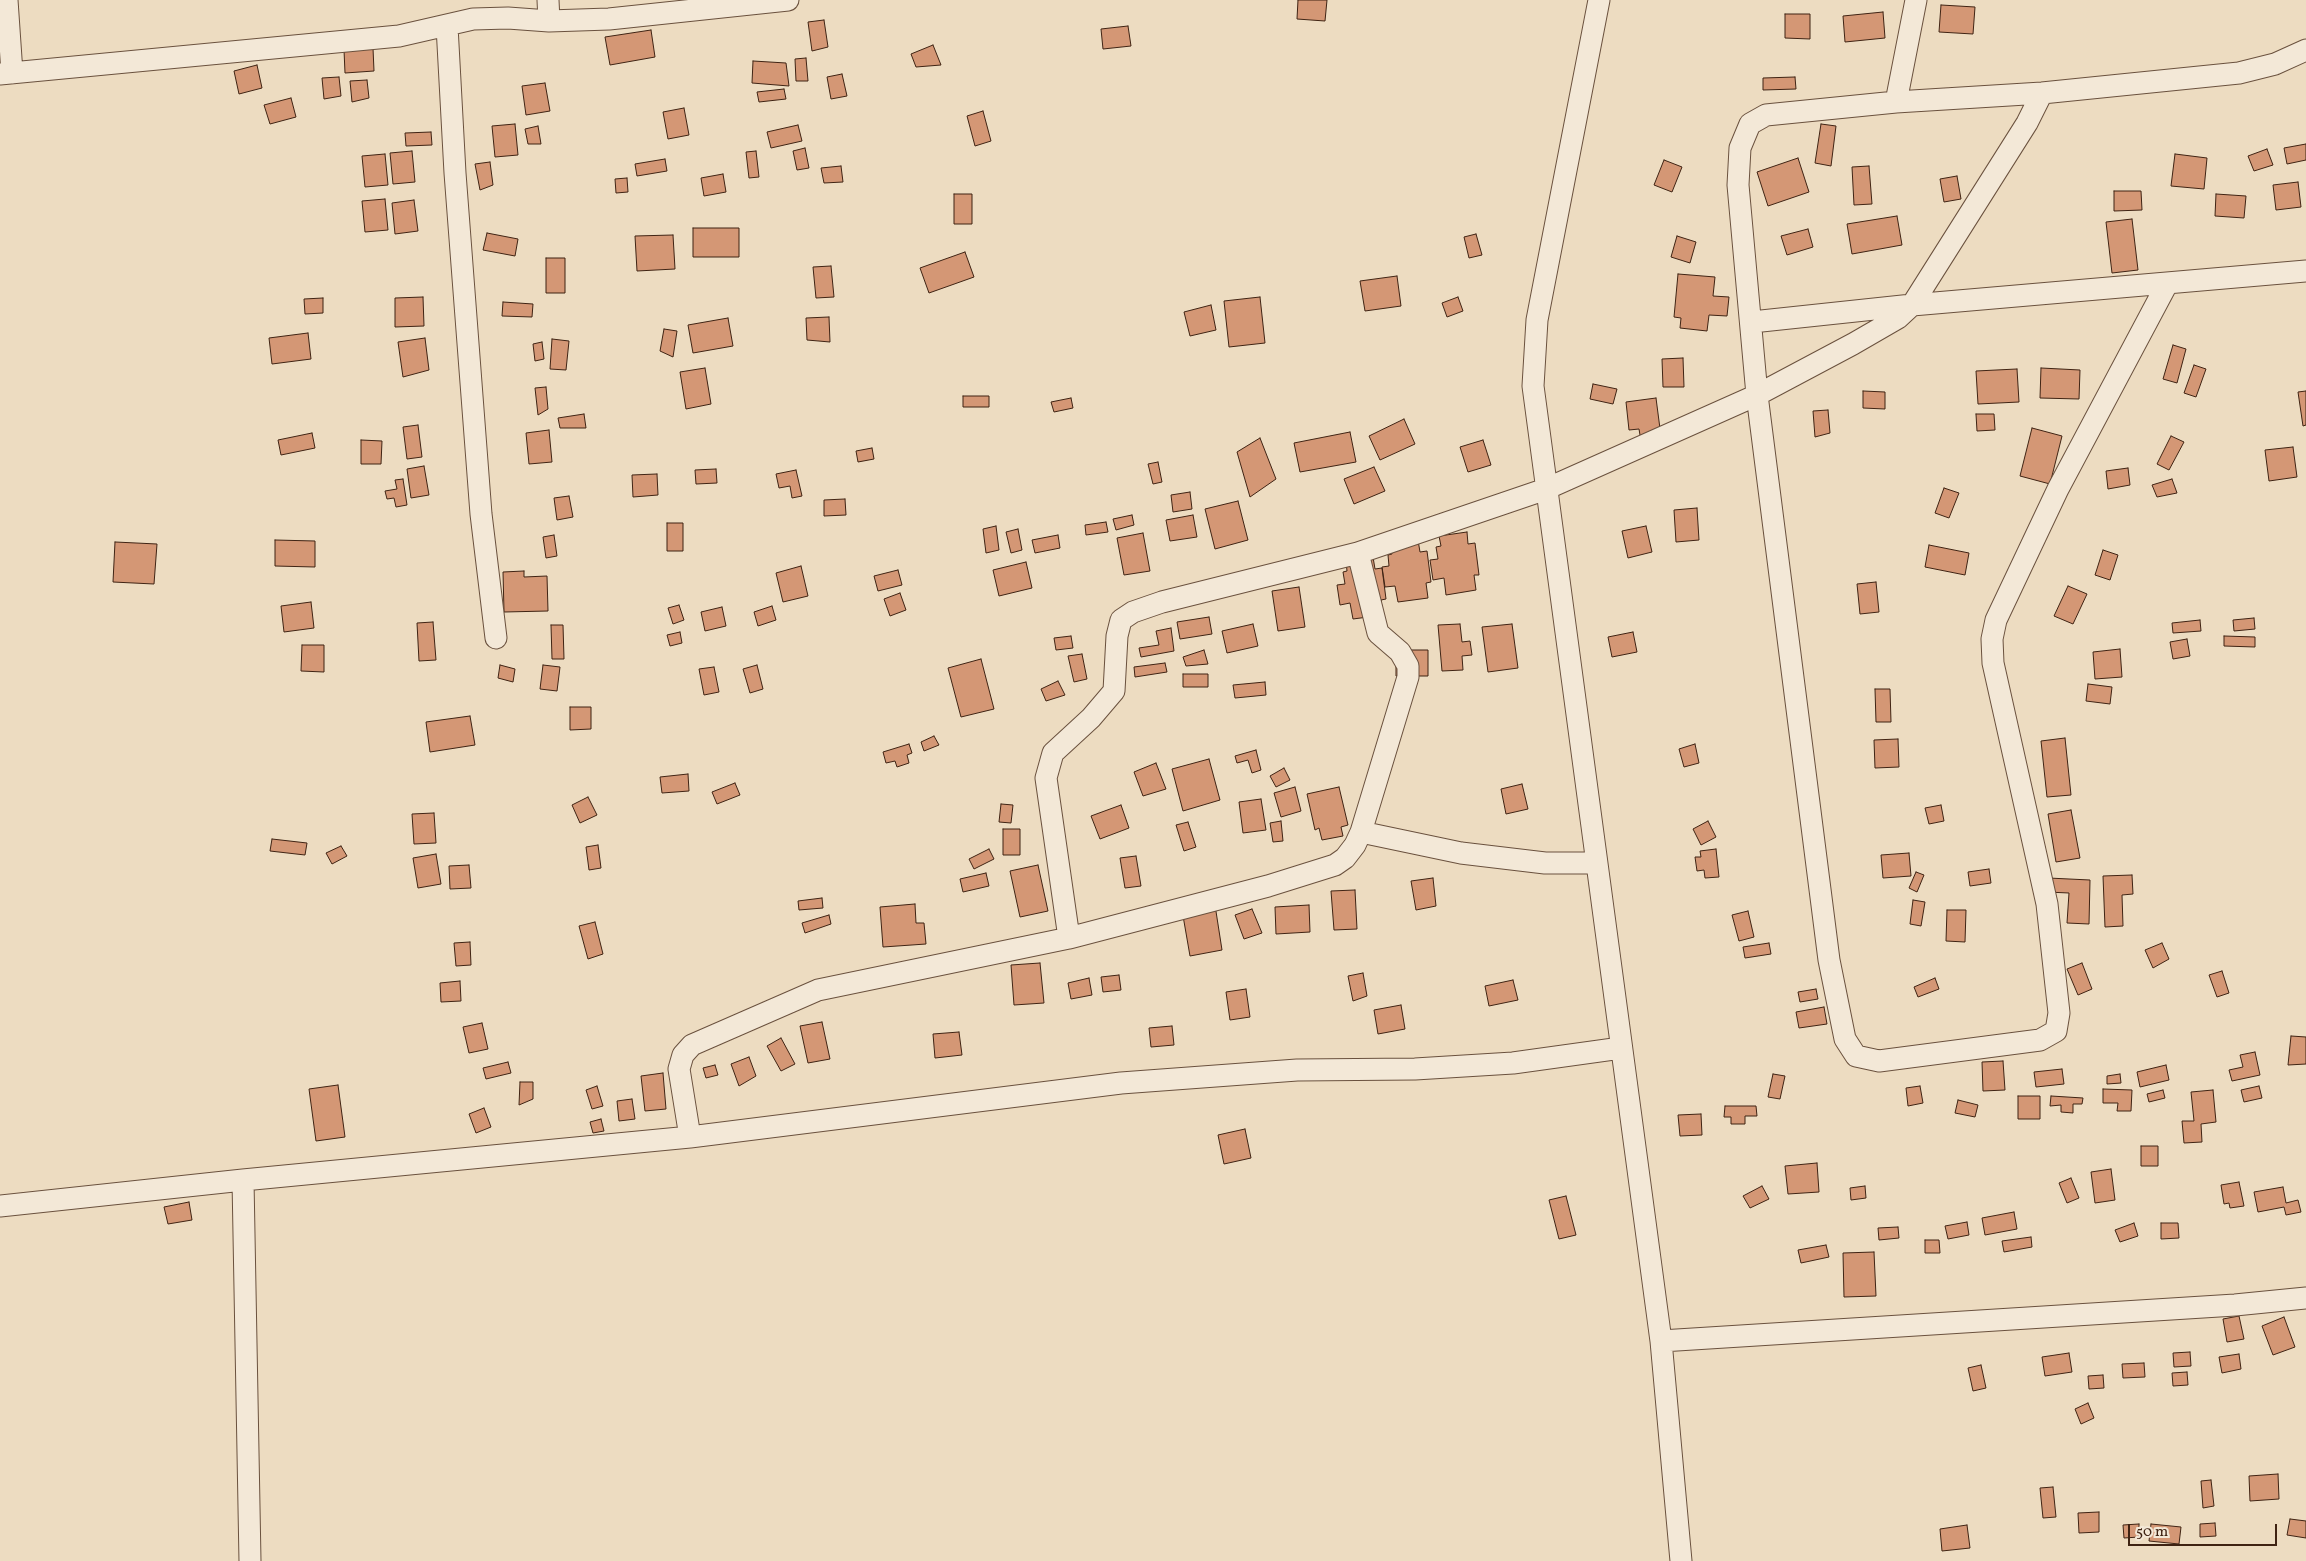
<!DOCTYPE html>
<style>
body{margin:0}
#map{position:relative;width:2306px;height:1561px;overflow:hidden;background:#eddcc1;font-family:Vollkorn,serif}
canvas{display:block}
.scale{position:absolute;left:2128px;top:1524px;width:149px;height:22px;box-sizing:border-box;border:2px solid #3f2313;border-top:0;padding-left:6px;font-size:15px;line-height:18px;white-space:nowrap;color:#3f2313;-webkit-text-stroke:4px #f3e8d7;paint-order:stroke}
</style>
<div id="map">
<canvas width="2306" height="1561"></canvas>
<div class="scale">50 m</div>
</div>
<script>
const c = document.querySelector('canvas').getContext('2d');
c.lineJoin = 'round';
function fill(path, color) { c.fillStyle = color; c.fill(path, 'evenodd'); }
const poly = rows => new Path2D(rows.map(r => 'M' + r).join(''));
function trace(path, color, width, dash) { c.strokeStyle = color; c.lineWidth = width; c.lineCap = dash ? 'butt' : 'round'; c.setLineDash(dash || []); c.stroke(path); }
const building = poly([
 [1298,0,1327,0,1325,21,1297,19,1298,0],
 [1941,5,1975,7,1973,34,1939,32,1941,5],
 [1883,12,1885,38,1845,42,1843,16,1883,12],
 [1785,14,1810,14,1810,39,1785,38,1785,14],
 [824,20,828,47,812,51,808,22,824,20],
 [1128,26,1131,46,1103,49,1101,29,1128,26],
 [651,30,655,57,610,65,605,37,651,30],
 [933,45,941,65,916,67,911,54,933,45],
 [373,48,374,71,345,73,344,50,373,48],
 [806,58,808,81,796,81,795,59,806,58],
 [753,61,786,63,789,86,752,83,753,61],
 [257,65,262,88,239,94,234,71,257,65],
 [842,74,847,96,831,99,827,77,842,74],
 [339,77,341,96,324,99,322,78,339,77],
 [1795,77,1796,89,1763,90,1763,78,1795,77],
 [367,80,369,98,352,102,350,81,367,80],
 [545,83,550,111,526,115,522,86,545,83],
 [784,89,786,99,759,102,757,92,784,89],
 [291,98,296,117,270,124,264,105,291,98],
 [684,108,689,135,668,139,663,112,684,108],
 [983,111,991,141,975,146,967,116,983,111],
 [515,124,518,155,495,157,492,126,515,124],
 [1821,124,1836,126,1831,166,1815,163,1821,124],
 [798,125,802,141,771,148,767,132,798,125],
 [538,126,541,144,528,144,525,129,538,126],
 [431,132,432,145,406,146,405,133,431,132],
 [2306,144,2306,160,2287,164,2284,148,2306,144],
 [805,148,809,168,797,170,793,151,805,148],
 [2267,149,2273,165,2254,171,2248,156,2267,149],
 [412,151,415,182,393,184,390,153,412,151],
 [756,151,759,177,749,178,746,152,756,151],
 [385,154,388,185,365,187,362,156,385,154],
 [2175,154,2207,158,2204,189,2171,186,2175,154],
 [1798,158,1809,192,1768,206,1757,172,1798,158],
 [665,159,667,171,637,176,635,164,665,159],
 [1664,160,1682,167,1672,192,1654,185,1664,160],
 [490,162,493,185,480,190,475,164,490,162],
 [841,166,843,182,824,183,821,168,841,166],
 [1869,166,1872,204,1854,205,1852,167,1869,166],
 [723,174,726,192,704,196,701,178,723,174],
 [1957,176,1961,199,1944,202,1940,179,1957,176],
 [627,178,628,192,616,193,615,179,627,178],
 [2298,182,2301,207,2276,210,2273,185,2298,182],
 [2114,191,2141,191,2142,210,2114,211,2114,191],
 [954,194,972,194,972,224,954,224,954,194],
 [2216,194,2246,196,2244,218,2215,216,2216,194],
 [385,199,388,230,365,232,362,201,385,199],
 [414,200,418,231,395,234,392,203,414,200],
 [1897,216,1902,245,1852,254,1847,224,1897,216],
 [2132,219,2138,270,2112,273,2106,222,2132,219],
 [693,228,739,228,739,257,693,257,693,228],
 [1808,229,1813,247,1787,255,1781,236,1808,229],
 [487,233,518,239,515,256,483,250,487,233],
 [1476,234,1482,255,1469,258,1464,237,1476,234],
 [673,235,675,269,637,271,635,236,673,235],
 [1677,236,1696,242,1690,263,1671,257,1677,236],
 [965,252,974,277,929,293,920,268,965,252],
 [546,258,565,258,565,293,546,293,546,258],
 [831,266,834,297,816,298,813,267,831,266],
 [1678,274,1715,277,1713,296,1729,297,1727,316,1709,315,1707,331,1680,328,1681,318,1674,317,1678,274],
 [1397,276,1401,306,1365,311,1360,281,1397,276],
 [423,297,424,326,395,327,395,298,423,297],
 [1260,297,1265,343,1229,347,1224,301,1260,297],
 [1458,297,1463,311,1447,317,1442,303,1458,297],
 [323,298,323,313,305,314,304,299,323,298],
 [503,302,533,304,532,317,502,316,503,302],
 [1211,305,1216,330,1190,336,1184,312,1211,305],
 [829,317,830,342,807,340,806,318,829,317],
 [728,318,733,346,693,353,688,325,728,318],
 [664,329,677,331,673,357,660,351,664,329],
 [308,333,311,359,272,364,269,338,308,333],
 [425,338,429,370,403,377,398,342,425,338],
 [552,339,569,341,566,370,550,369,552,339],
 [542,342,544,359,535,361,533,344,542,342],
 [2173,345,2186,349,2177,383,2163,379,2173,345],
 [1683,358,1684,387,1663,387,1662,359,1683,358],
 [2194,365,2206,369,2196,397,2184,393,2194,365],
 [705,368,711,404,686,409,680,372,705,368],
 [2041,368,2080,370,2079,399,2040,398,2041,368],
 [2017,369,2019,402,1978,404,1976,371,2017,369],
 [1593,384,1617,389,1613,404,1590,399,1593,384],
 [546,387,548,409,538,415,535,388,546,387],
 [1863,391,1885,392,1885,409,1863,408,1863,391],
 [2306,391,2306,425,2303,426,2298,392,2306,391],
 [963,396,989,396,989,407,963,407,963,396],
 [1071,398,1073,408,1054,412,1051,402,1071,398],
 [1656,398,1662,444,1642,447,1639,429,1629,430,1626,402,1656,398],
 [1828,410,1830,433,1815,437,1813,411,1828,410],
 [584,414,586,428,560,428,558,418,584,414],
 [1976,414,1994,414,1995,430,1977,431,1976,414],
 [1404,419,1415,444,1380,460,1369,436,1404,419],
 [418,425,422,457,407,459,403,427,418,425],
 [2032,428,2062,436,2050,484,2020,476,2032,428],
 [549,430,552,462,529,464,526,433,549,430],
 [1350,432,1356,462,1300,472,1294,443,1350,432],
 [312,433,315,448,281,455,278,440,312,433],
 [2171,436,2184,442,2169,470,2157,464,2171,436],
 [1260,438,1276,479,1250,497,1237,452,1260,438],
 [361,440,382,441,381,464,361,464,361,440],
 [1483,440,1491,465,1468,472,1460,447,1483,440],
 [2293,447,2297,477,2269,481,2265,450,2293,447],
 [872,448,874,459,858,462,856,451,872,448],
 [1158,462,1162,482,1153,484,1148,464,1158,462],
 [424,466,429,495,411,498,407,469,424,466],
 [1374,467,1385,491,1354,504,1344,479,1374,467],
 [2128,468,2130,485,2108,489,2106,471,2128,468],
 [716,469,717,483,696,484,695,470,716,469],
 [796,470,802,496,792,498,790,486,779,488,776,474,796,470],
 [657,474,658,495,633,497,632,475,657,474],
 [403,479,407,505,396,507,394,498,387,499,385,491,397,489,395,480,403,479],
 [2172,479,2177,493,2157,497,2152,485,2172,479],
 [1944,488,1959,493,1949,518,1935,513,1944,488],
 [1190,492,1192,509,1173,512,1171,495,1190,492],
 [569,496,573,517,557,520,554,498,569,496],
 [845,499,846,515,824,516,824,500,845,499],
 [1238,501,1248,540,1215,549,1205,509,1238,501],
 [1697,508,1699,540,1676,542,1674,510,1697,508],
 [1132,515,1134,525,1116,530,1113,519,1132,515],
 [1193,515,1197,537,1170,541,1166,520,1193,515],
 [1106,522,1108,532,1086,535,1085,525,1106,522],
 [667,523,683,523,683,551,667,551,667,523],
 [996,526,999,550,986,553,983,529,996,526],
 [1646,526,1652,552,1628,558,1622,531,1646,526],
 [1018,529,1022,550,1011,553,1006,532,1018,529],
 [1467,532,1468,544,1475,543,1479,575,1474,575,1476,590,1446,595,1444,578,1433,580,1430,560,1438,559,1436,547,1441,546,1439,536,1467,532],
 [1143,533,1150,571,1124,575,1117,538,1143,533],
 [554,535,557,556,546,558,543,537,554,535],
 [1058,535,1060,548,1035,553,1032,540,1058,535],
 [275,540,315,541,315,567,275,566,275,540],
 [1418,540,1420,552,1427,551,1431,582,1426,583,1428,598,1398,602,1395,586,1385,587,1382,567,1389,566,1388,555,1392,554,1391,544,1418,540],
 [115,542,157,544,154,584,113,582,115,542],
 [1929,545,1969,553,1965,575,1925,567,1929,545],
 [2103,550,2118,555,2110,580,2095,575,2103,550],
 [1373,557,1375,569,1382,568,1386,599,1381,600,1383,615,1353,619,1350,603,1340,605,1337,585,1345,584,1343,572,1347,571,1346,561,1373,557],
 [1026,562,1032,588,999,596,993,570,1026,562],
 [801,566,808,596,783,602,776,573,801,566],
 [898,570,902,585,878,591,874,576,898,570],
 [524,571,524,577,547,576,548,611,504,612,503,572,524,571],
 [1876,582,1879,612,1860,614,1857,584,1876,582],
 [2068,586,2087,594,2073,624,2054,616,2068,586],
 [1299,587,1305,627,1278,631,1272,591,1299,587],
 [900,593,906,610,890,616,884,599,900,593],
 [311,602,314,628,284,632,281,606,311,602],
 [679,605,684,620,673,624,668,608,679,605],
 [772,606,776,620,758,626,754,612,772,606],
 [722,607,726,626,705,631,701,612,722,607],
 [1209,617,1212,634,1180,639,1177,622,1209,617],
 [2254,618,2255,629,2234,631,2233,620,2254,618],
 [2200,620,2201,631,2173,633,2172,623,2200,620],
 [433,622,436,660,419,661,417,623,433,622],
 [1253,624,1258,646,1227,653,1222,631,1253,624],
 [1460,624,1462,642,1470,641,1472,655,1462,656,1463,670,1442,671,1438,625,1460,624],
 [1512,624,1518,668,1488,672,1482,627,1512,624],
 [551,625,563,625,564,659,552,659,551,625],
 [1171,628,1174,651,1141,657,1139,648,1159,645,1156,631,1171,628],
 [680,632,682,643,670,646,667,635,680,632],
 [1633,632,1637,652,1612,657,1608,637,1633,632],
 [1071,636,1073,648,1056,650,1054,638,1071,636],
 [2224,636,2255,637,2255,647,2224,646,2224,636],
 [2187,639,2190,656,2173,659,2170,642,2187,639],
 [302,645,324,645,324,672,301,671,302,645],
 [2120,649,2122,677,2095,679,2093,652,2120,649],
 [1204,650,1208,664,1186,666,1183,657,1204,650],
 [1396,650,1428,650,1428,676,1396,676,1396,650],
 [1082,654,1087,679,1074,682,1068,656,1082,654],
 [981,659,994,709,961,717,948,668,981,659],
 [1165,663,1167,672,1135,677,1134,667,1165,663],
 [500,665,515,669,513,682,498,678,500,665],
 [543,665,560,667,557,691,540,689,543,665],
 [757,665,763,689,750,693,743,669,757,665],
 [714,667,719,692,704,695,699,669,714,667],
 [1183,674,1208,674,1208,687,1183,687,1183,674],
 [1058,681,1065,695,1046,701,1041,689,1058,681],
 [1265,682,1266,695,1235,698,1233,685,1265,682],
 [2088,684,2112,687,2110,704,2086,701,2088,684],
 [1875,689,1890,689,1891,722,1876,722,1875,689],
 [570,707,591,707,591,729,570,730,570,707],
 [470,716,475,745,430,752,426,722,470,716],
 [934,736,939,745,924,751,921,742,934,736],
 [2065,738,2071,795,2047,797,2041,741,2065,738],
 [1898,739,1899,767,1875,768,1874,740,1898,739],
 [909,744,912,753,907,755,909,763,897,767,895,761,886,763,883,752,909,744],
 [1695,744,1699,763,1684,767,1679,749,1695,744],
 [1256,750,1261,770,1252,773,1248,760,1237,763,1235,756,1256,750],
 [1209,759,1220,800,1183,811,1172,769,1209,759],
 [1156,763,1166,789,1143,796,1134,772,1156,763],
 [1284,768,1290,780,1276,787,1270,776,1284,768],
 [688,774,689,791,662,793,660,777,688,774],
 [735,783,740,795,717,804,712,792,735,783],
 [1522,784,1528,809,1506,814,1501,789,1522,784],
 [1295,787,1301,811,1281,817,1274,793,1295,787],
 [1339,787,1348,825,1341,827,1343,836,1322,840,1319,828,1315,830,1307,794,1339,787],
 [588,797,597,815,580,823,572,805,588,797],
 [1261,799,1266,830,1243,833,1239,802,1261,799],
 [1001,804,1013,805,1011,823,999,822,1001,804],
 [1121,805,1129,828,1100,839,1091,816,1121,805],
 [1941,805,1944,821,1929,824,1925,808,1941,805],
 [2071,810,2080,858,2056,862,2048,814,2071,810],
 [434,813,436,843,414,844,412,814,434,813],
 [1281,821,1283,841,1273,842,1270,823,1281,821],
 [1708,821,1716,837,1701,845,1693,829,1708,821],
 [1188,822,1196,847,1184,851,1176,825,1188,822],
 [1003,829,1020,829,1020,855,1003,855,1003,829],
 [272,839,307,843,305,855,270,851,272,839],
 [598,845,601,868,589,870,586,847,598,845],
 [341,846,347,856,332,864,326,853,341,846],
 [989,849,994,859,974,869,969,859,989,849],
 [1716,849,1719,877,1705,878,1704,870,1697,871,1695,857,1701,857,1700,851,1716,849],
 [1909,853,1911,876,1883,878,1881,855,1909,853],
 [436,854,441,884,418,888,413,858,436,854],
 [1136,856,1141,886,1125,888,1120,858,1136,856],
 [469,865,471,888,450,889,449,866,469,865],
 [1038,865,1048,911,1020,917,1010,871,1038,865],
 [1989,869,1991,883,1970,886,1968,872,1989,869],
 [1916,872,1924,875,1917,892,1909,888,1916,872],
 [986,873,989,886,963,892,960,879,986,873],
 [2132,875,2133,894,2122,895,2123,926,2105,927,2103,876,2132,875],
 [1433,878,1436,906,1416,910,1411,881,1433,878],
 [2048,878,2090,880,2089,924,2067,923,2069,893,2047,892,2048,878],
 [1355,890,1357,929,1334,930,1331,891,1355,890],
 [822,898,823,908,799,910,798,901,822,898],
 [1913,900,1925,902,1921,926,1910,924,1913,900],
 [915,904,916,923,924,923,926,944,883,947,880,907,915,904],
 [1215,905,1222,950,1190,956,1182,910,1215,905],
 [1309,905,1310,932,1276,934,1275,907,1309,905],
 [1252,909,1262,933,1244,939,1235,915,1252,909],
 [1947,910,1966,910,1965,942,1946,941,1947,910],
 [1748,911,1754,937,1739,941,1732,915,1748,911],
 [829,915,831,924,805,933,802,923,829,915],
 [595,922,603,954,588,959,579,926,595,922],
 [470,942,471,965,456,966,454,943,470,942],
 [1769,943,1771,954,1745,958,1743,947,1769,943],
 [2162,943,2169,959,2153,968,2145,950,2162,943],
 [1040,963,1044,1003,1014,1005,1011,965,1040,963],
 [2082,963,2092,989,2078,995,2067,969,2082,963],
 [2222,971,2229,993,2217,997,2209,975,2222,971],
 [1363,973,1367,996,1353,1001,1348,976,1363,973],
 [1119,975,1121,990,1103,992,1101,977,1119,975],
 [1089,978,1092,995,1071,999,1068,983,1089,978],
 [1935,978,1939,989,1918,997,1914,987,1935,978],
 [1513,980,1518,1000,1489,1006,1485,986,1513,980],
 [460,981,461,1001,441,1002,440,983,460,981],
 [1246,989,1250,1017,1230,1020,1226,992,1246,989],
 [1816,989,1818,999,1800,1002,1798,992,1816,989],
 [1401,1005,1405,1029,1378,1034,1374,1010,1401,1005],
 [1824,1007,1827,1024,1799,1028,1796,1012,1824,1007],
 [822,1022,830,1059,808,1063,800,1026,822,1022],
 [482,1023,488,1049,469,1053,463,1027,482,1023],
 [1172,1026,1174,1045,1151,1047,1149,1028,1172,1026],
 [959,1032,962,1055,935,1058,933,1034,959,1032],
 [2291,1036,2306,1037,2306,1064,2288,1065,2291,1036],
 [781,1038,795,1064,781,1071,767,1046,781,1038],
 [2255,1052,2260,1075,2232,1081,2229,1070,2243,1067,2240,1055,2255,1052],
 [749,1057,756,1076,739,1086,731,1064,749,1057],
 [2003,1061,2005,1090,1983,1091,1982,1062,2003,1061],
 [508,1062,511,1073,486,1079,483,1068,508,1062],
 [715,1065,718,1075,706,1078,703,1068,715,1065],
 [2166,1065,2169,1080,2140,1087,2137,1072,2166,1065],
 [2062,1069,2064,1084,2036,1087,2034,1072,2062,1069],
 [663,1073,666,1109,645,1111,641,1076,663,1073],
 [1773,1074,1785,1076,1780,1099,1768,1097,1773,1074],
 [2120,1074,2121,1083,2107,1084,2107,1076,2120,1074],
 [520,1082,533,1082,533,1099,519,1105,520,1082],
 [338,1085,345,1137,316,1141,309,1089,338,1085],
 [597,1086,603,1106,592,1109,586,1090,597,1086],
 [1920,1086,1923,1103,1908,1106,1906,1088,1920,1086],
 [2259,1086,2262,1098,2244,1102,2241,1090,2259,1086],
 [2103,1089,2132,1090,2131,1111,2117,1111,2118,1103,2103,1103,2103,1089],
 [2163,1090,2165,1098,2149,1102,2147,1094,2163,1090],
 [2213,1090,2216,1122,2201,1124,2202,1142,2184,1143,2182,1121,2194,1121,2191,1092,2213,1090],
 [2018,1096,2040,1096,2040,1119,2018,1119,2018,1096],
 [2051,1096,2083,1098,2082,1104,2073,1104,2073,1113,2061,1112,2061,1105,2050,1106,2051,1096],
 [632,1099,635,1119,619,1121,617,1101,632,1099],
 [1958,1100,1978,1105,1975,1117,1955,1113,1958,1100],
 [1725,1106,1756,1106,1757,1116,1745,1116,1745,1124,1731,1124,1731,1117,1724,1117,1725,1106],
 [484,1108,491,1127,476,1133,469,1114,484,1108],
 [1701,1114,1702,1135,1680,1136,1678,1115,1701,1114],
 [601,1119,604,1131,593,1133,590,1122,601,1119],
 [1245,1129,1251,1158,1224,1164,1218,1135,1245,1129],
 [2141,1146,2158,1146,2158,1166,2141,1166,2141,1146],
 [1817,1163,1819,1192,1788,1194,1785,1166,1817,1163],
 [2111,1169,2115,1200,2095,1203,2091,1172,2111,1169],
 [2071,1178,2079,1198,2067,1203,2059,1183,2071,1178],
 [2239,1182,2244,1206,2230,1208,2229,1203,2224,1204,2221,1185,2239,1182],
 [1762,1186,1769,1199,1750,1208,1743,1196,1762,1186],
 [1865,1186,1866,1198,1851,1200,1850,1188,1865,1186],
 [2283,1187,2286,1203,2298,1200,2301,1212,2286,1215,2284,1207,2258,1212,2254,1192,2283,1187],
 [1566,1196,1576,1235,1559,1239,1549,1200,1566,1196],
 [189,1202,192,1220,168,1224,164,1207,189,1202],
 [2014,1212,2017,1229,1985,1235,1982,1218,2014,1212],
 [1967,1222,1969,1235,1948,1239,1945,1226,1967,1222],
 [2134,1223,2138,1236,2120,1242,2115,1230,2134,1223],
 [2161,1223,2178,1223,2179,1238,2161,1239,2161,1223],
 [1898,1227,1899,1238,1879,1240,1878,1228,1898,1227],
 [2031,1237,2032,1247,2004,1252,2002,1241,2031,1237],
 [1925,1240,1939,1240,1940,1253,1925,1253,1925,1240],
 [1826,1245,1829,1257,1801,1263,1798,1250,1826,1245],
 [1874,1252,1876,1296,1844,1297,1843,1253,1874,1252],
 [2239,1316,2244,1339,2227,1342,2223,1319,2239,1316],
 [2284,1317,2295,1347,2273,1355,2262,1326,2284,1317],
 [2190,1352,2191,1366,2174,1367,2173,1353,2190,1352],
 [2069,1353,2072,1372,2045,1376,2042,1357,2069,1353],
 [2239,1354,2241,1369,2222,1373,2219,1357,2239,1354],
 [2144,1363,2145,1377,2123,1378,2122,1364,2144,1363],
 [1981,1365,1986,1388,1973,1391,1968,1368,1981,1365],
 [2187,1372,2188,1385,2173,1386,2172,1373,2187,1372],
 [2103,1375,2104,1388,2089,1389,2088,1376,2103,1375],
 [2088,1403,2094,1418,2081,1424,2075,1409,2088,1403],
 [2278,1474,2279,1499,2250,1501,2249,1476,2278,1474],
 [2211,1480,2214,1506,2203,1508,2201,1481,2211,1480],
 [2053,1487,2056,1517,2043,1518,2040,1488,2053,1487],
 [2099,1512,2099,1532,2079,1533,2078,1513,2099,1512],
 [2290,1519,2306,1521,2306,1538,2287,1535,2290,1519],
 [2215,1523,2216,1536,2200,1537,2200,1524,2215,1523],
 [2139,1524,2139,1537,2124,1538,2123,1525,2139,1524],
 [2151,1524,2181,1527,2179,1544,2149,1541,2151,1524],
 [1967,1525,1970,1548,1942,1551,1940,1529,1967,1525]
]);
fill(building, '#d49775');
trace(building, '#3f2313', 1);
const minor = poly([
 [7,0,12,73],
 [548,0,549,21],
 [1599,0,1537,320,1533,386,1661,1341,1681,1561],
 [447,26,455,173,481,514,496,638],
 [0,74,399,36,473,19,508,18,549,21,609,19,788,0],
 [1896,102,1916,0],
 [2167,284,2058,489,1996,620,1992,639,1993,663,2047,904,2059,1013,2056,1031,2040,1040,1879,1061,1856,1056,1845,1039,1829,960,1757,395,1738,185,1740,148,1750,124,1766,115,1896,102,2042,93,2239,73,2275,64,2306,50],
 [1752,322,1912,305,2306,271],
 [1361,832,1461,853,1545,863,1596,863],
 [1069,938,1046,778,1053,753,1091,718,1114,691,1117,636,1121,620,1133,612,1162,602,1358,553,1546,489,1757,395,1853,344,1898,318,1912,305,2027,123,2042,93],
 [690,1137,679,1069,683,1055,692,1045,818,990,1069,938,1268,886,1335,865,1345,858,1355,845,1361,832,1408,677,1408,666,1400,652,1378,633,1358,553],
 [243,1180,250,1561],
 [0,1206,243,1180,690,1137,1121,1083,1297,1070,1415,1069,1513,1063,1621,1048],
 [1661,1341,2235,1305,2306,1298]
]);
trace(minor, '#6a513e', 23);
trace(minor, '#f3e8d7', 21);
</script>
